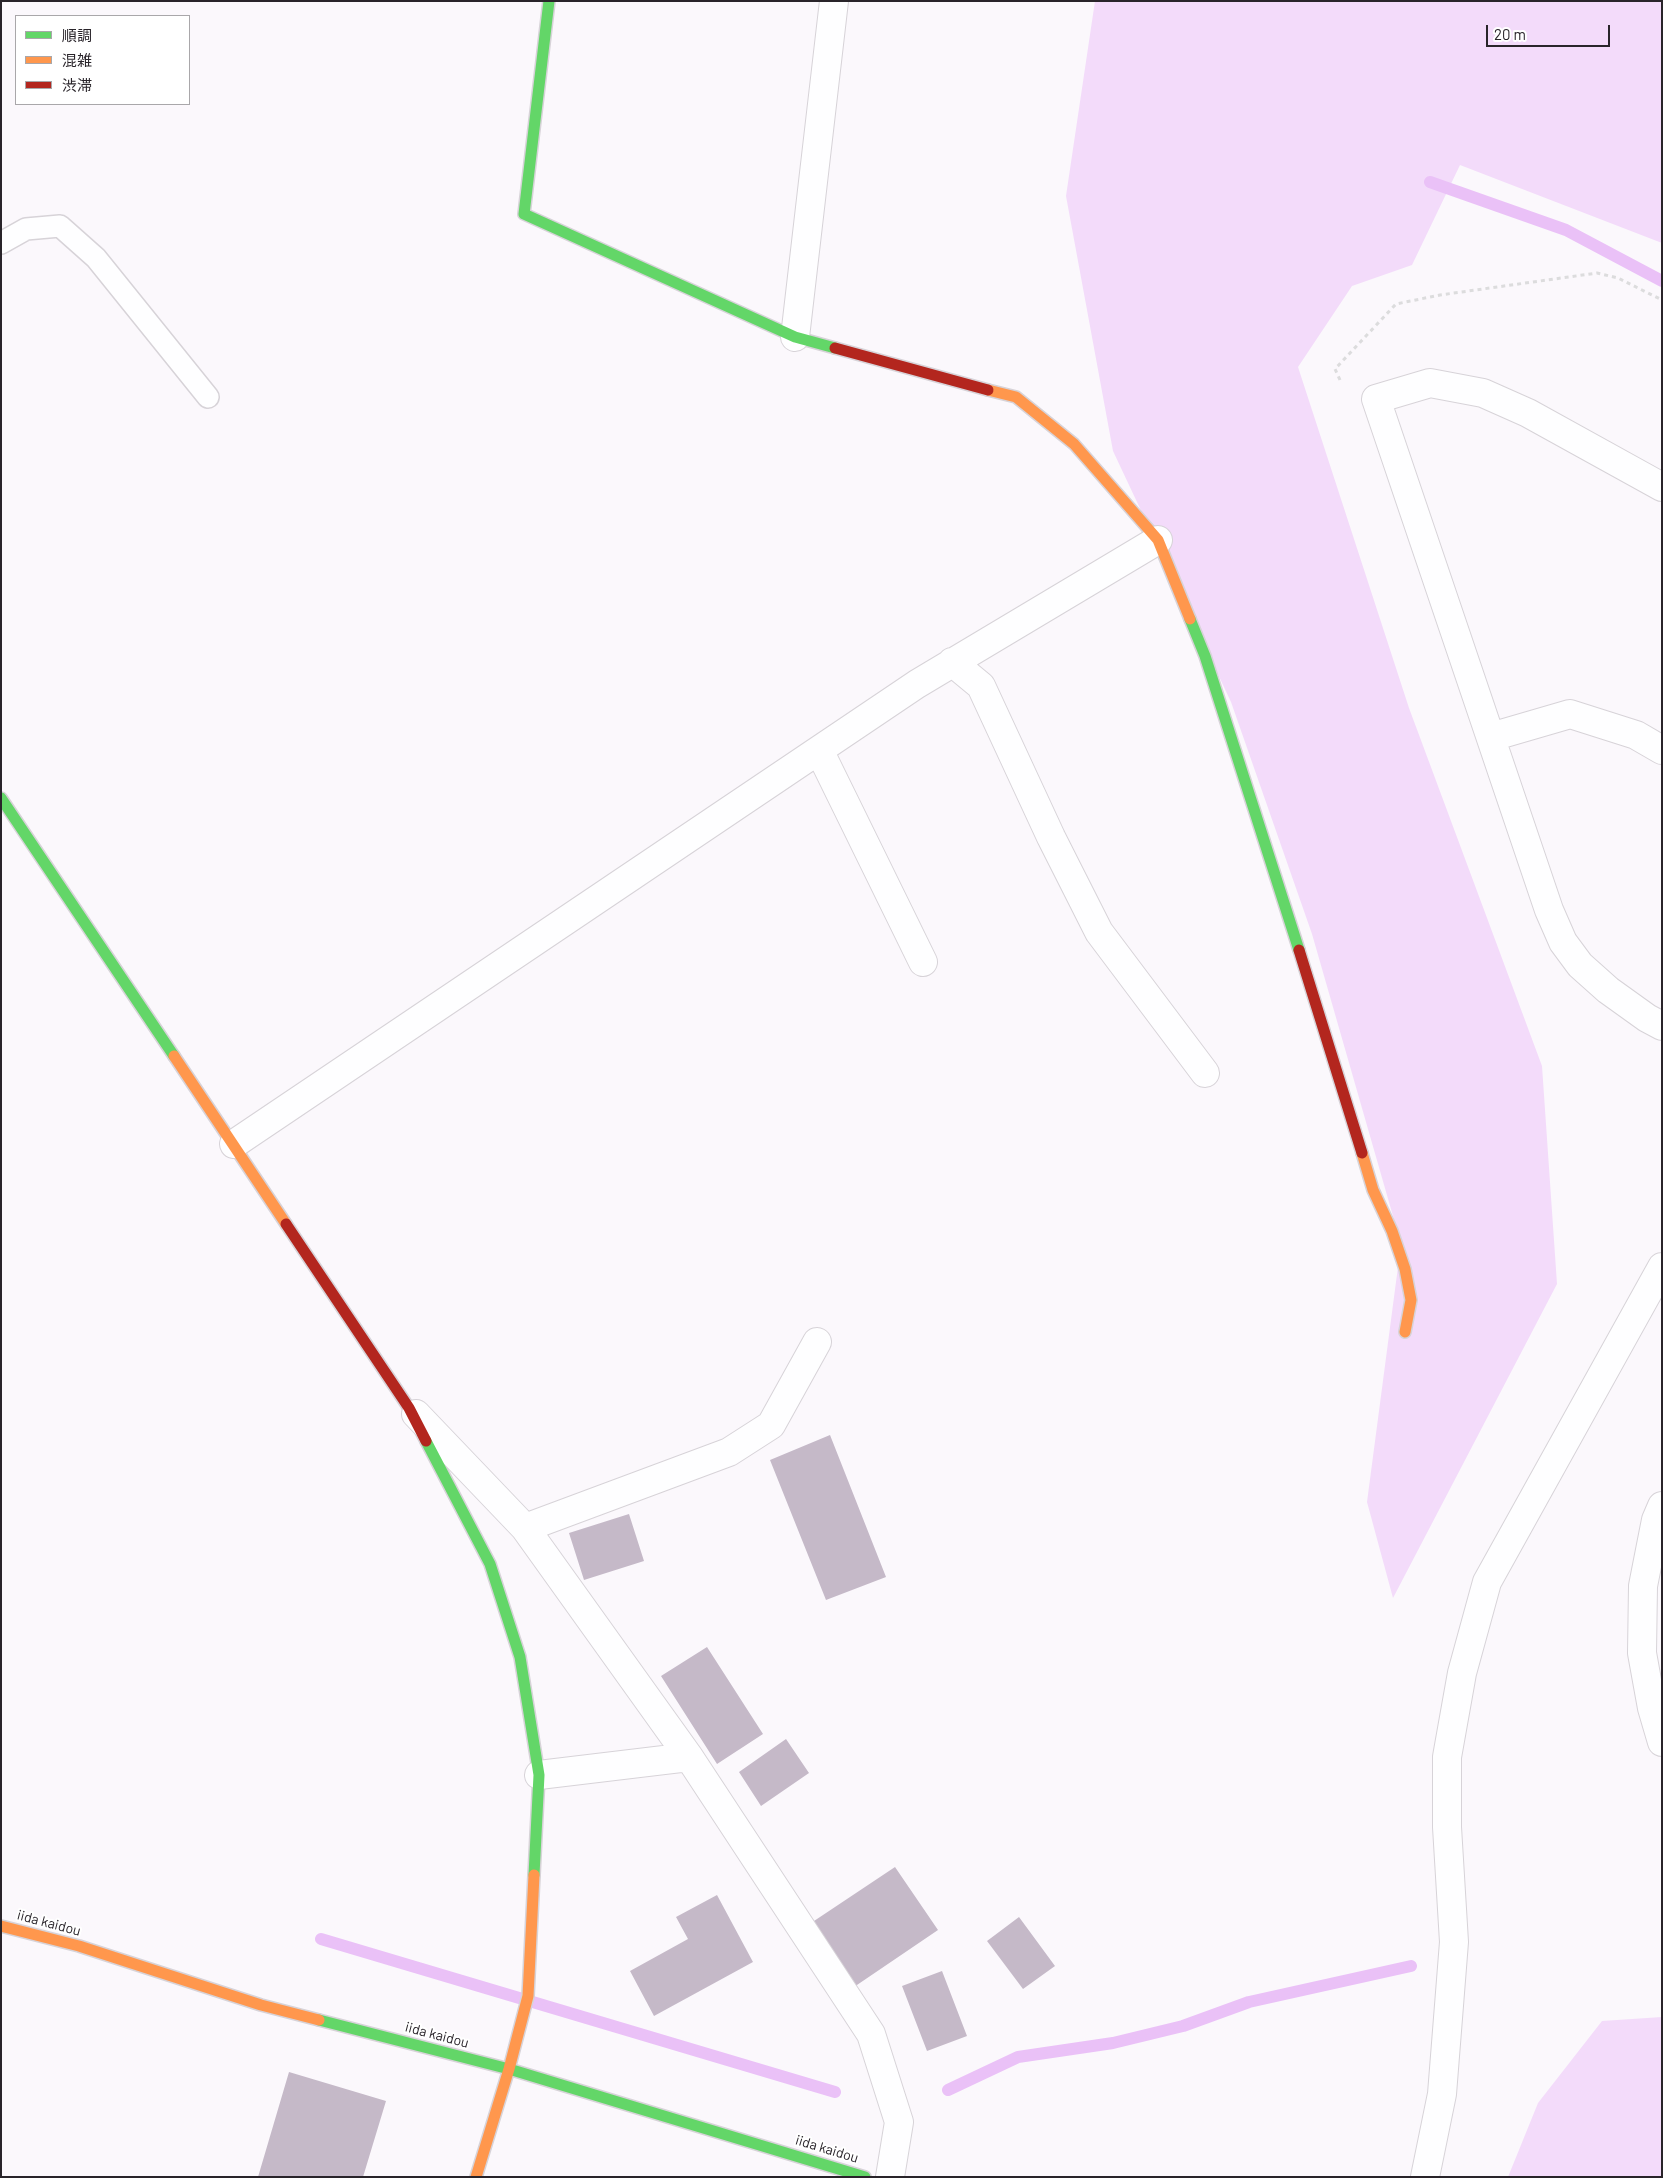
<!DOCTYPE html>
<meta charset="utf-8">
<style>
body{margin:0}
#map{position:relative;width:1663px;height:2178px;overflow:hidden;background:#fbf8fc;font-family:Barlow,"Noto Sans JP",sans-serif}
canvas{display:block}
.frame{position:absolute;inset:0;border:2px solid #29242a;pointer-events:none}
.legend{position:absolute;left:15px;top:15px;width:175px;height:90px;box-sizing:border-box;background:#fff;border:1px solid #a9a7aa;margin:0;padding:6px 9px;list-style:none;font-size:15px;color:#29242a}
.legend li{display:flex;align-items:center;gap:10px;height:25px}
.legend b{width:25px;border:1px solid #a9a7aa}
.scale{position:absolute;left:1486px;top:25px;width:124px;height:22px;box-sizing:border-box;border:2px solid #29242a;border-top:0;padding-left:6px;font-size:15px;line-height:18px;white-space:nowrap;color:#29242a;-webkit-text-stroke:4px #fff;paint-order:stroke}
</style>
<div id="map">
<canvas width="1663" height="2178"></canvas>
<div class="frame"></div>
<ul class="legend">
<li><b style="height:6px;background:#63d668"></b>順調</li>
<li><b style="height:6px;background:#ff974d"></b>混雑</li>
<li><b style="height:6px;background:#b3261e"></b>渋滞</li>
</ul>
<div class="scale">20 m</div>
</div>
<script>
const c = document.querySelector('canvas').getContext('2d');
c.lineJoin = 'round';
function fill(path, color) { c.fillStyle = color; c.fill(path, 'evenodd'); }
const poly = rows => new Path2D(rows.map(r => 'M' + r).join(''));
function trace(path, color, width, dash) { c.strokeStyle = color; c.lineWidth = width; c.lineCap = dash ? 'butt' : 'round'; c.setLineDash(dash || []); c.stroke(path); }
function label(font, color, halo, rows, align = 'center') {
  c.font = font + ' Barlow,sans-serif'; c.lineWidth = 4; c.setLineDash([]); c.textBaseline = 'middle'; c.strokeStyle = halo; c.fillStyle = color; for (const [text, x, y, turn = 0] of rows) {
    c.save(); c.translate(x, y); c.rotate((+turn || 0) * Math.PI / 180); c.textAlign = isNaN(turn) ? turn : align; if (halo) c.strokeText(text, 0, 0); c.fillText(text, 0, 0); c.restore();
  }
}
fill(poly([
 [1095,1,1662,1,1662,243,1460,165,1412,265,1352,286,1298,367,1409,708,1542,1066,1557,1284,1393,1598,1367,1502,1401,1244,1312,934,1231,702,1113,451,1066,196],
 [1662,2017,1662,2177,1508,2177,1538,2103,1602,2021]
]), '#f3dbfa');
trace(poly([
 [1430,182,1566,230,1662,281],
 [321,1939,835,2092],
 [948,2090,1018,2057,1113,2043,1183,2026,1249,2002,1411,1966]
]), '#eac1f7', 12);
fill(poly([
 [830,1435,886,1577,826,1600,770,1460],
 [629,1514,644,1561,584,1580,569,1533],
 [707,1647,763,1734,717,1764,661,1676],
 [786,1739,809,1773,761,1806,739,1772],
 [895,1867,938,1930,854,1987,811,1923],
 [717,1895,753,1962,654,2016,630,1971,688,1939,676,1917],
 [1019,1917,1055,1966,1023,1989,987,1941],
 [942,1971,967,2036,927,2051,902,1986],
 [289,2072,386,2101,363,2177,258,2177]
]), '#c5b9c8');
const lane = poly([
 [1,243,26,229,60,226,96,258,208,397]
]);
const street = poly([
 [795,337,834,1],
 [1662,487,1528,413,1483,393,1430,383,1376,399,1549,910,1563,942,1580,965,1608,990,1647,1018,1662,1026],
 [952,662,981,686,1051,837,1099,932,1205,1073],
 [1491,737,1570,714,1636,735,1662,750],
 [819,750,923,962],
 [234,1144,917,684,1158,540],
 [416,1414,525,1528,689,1757,871,2034,899,2122,890,2177],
 [1662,1506,1656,1520,1643,1586,1642,1653,1652,1708,1662,1742],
 [525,1528,729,1452,771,1425,817,1342],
 [539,1775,689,1757],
 [1425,2177,1442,2094,1454,1942,1447,1827,1447,1757,1462,1673,1487,1582,1662,1267]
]);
const fast = poly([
 [549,1,524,214,795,337,835,348],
 [1190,619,1205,656,1299,950],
 [1,798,174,1056],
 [426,1441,490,1564,520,1657,539,1775,534,1875],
 [319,2020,509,2069,865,2177]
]);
const slow = poly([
 [988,390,1016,397,1074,444,1158,540,1190,619],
 [174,1056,286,1224],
 [1362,1153,1373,1190,1392,1231,1405,1269,1411,1300,1405,1332],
 [1,1926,79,1946,261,2005,319,2020],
 [476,2177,509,2069,528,1996,534,1875]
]);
const jam = poly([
 [835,348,988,390],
 [1299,950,1362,1153],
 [286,1224,409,1408,426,1441]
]);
trace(lane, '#d7d3d8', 24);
trace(street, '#d7d3d8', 30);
trace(fast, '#d7d3d8', 14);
trace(slow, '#d7d3d8', 14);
trace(jam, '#d7d3d8', 14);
trace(poly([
 [1340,380,1335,369,1396,304,1440,295,1597,273,1618,278,1662,300]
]), '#dcdcdd', 3, [4, 4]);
trace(lane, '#fefeff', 21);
trace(street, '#fefeff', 28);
trace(fast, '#63d668', 11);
trace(slow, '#ff974d', 11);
trace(jam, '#b3261e', 11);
label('14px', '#29242a', '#fff', [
 ["iida kaidou",49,1923,15],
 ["iida kaidou",437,2035,15],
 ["iida kaidou",827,2149,17]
]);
</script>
